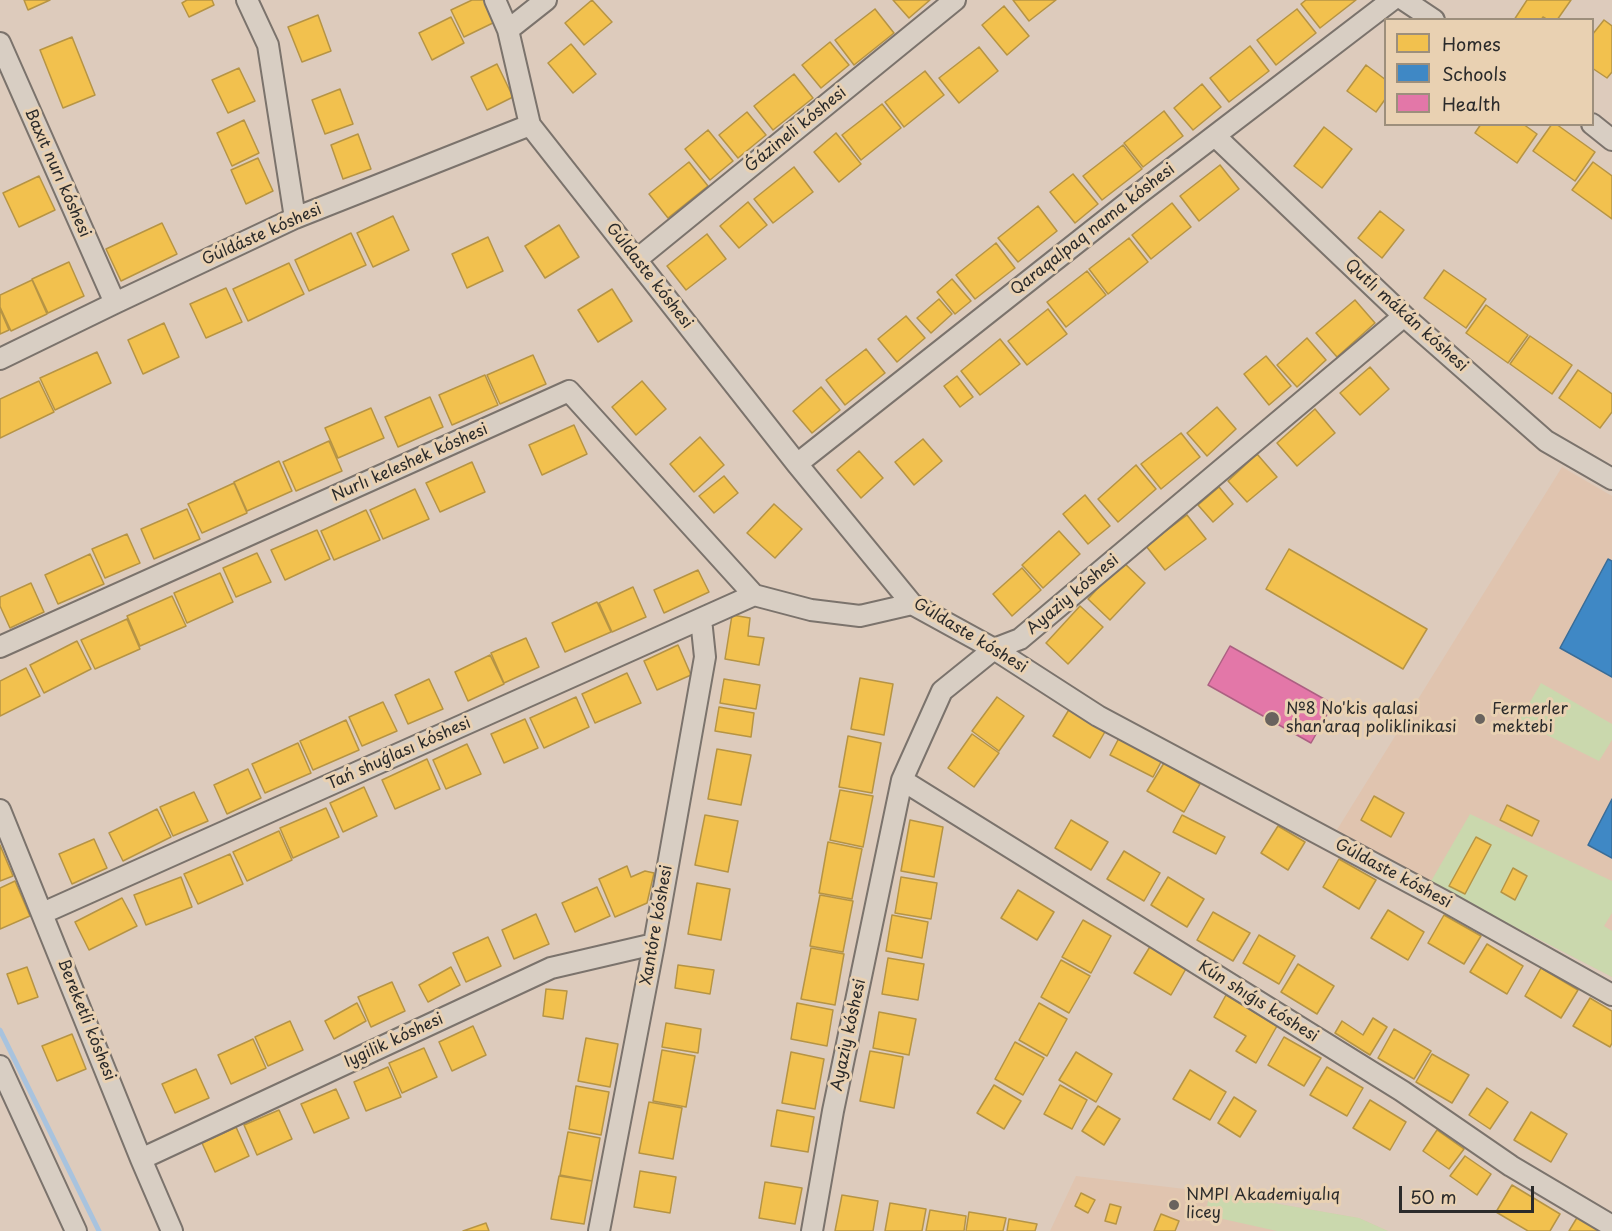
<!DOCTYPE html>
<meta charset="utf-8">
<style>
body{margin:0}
#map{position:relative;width:1612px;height:1231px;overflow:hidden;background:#ddcbbc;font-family:"Playpen Sans",sans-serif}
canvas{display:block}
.legend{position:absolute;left:1384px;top:18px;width:210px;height:108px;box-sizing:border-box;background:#e9d1b2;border:2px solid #9d8f7c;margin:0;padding:8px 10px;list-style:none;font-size:18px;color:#2b2b2b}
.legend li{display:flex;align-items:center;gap:12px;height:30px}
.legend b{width:30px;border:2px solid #9d8f7c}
.scale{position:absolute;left:1399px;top:1186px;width:135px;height:27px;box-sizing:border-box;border:3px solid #2b2b2b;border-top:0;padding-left:8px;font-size:18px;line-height:21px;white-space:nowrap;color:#2b2b2b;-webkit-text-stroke:4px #e9d1b2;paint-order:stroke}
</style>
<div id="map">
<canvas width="1612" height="1231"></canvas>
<ul class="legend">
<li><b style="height:16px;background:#f2c14e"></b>Homes</li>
<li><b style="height:16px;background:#3f88c5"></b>Schools</li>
<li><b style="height:16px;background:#e377a8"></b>Health</li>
</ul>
<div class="scale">50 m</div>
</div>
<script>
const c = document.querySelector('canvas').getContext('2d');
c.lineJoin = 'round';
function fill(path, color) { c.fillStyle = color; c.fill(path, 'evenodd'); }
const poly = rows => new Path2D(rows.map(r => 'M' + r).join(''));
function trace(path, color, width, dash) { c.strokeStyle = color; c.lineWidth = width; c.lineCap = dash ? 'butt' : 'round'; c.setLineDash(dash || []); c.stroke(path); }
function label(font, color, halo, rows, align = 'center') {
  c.font = font + ' "Playpen Sans",sans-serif'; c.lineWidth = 6; c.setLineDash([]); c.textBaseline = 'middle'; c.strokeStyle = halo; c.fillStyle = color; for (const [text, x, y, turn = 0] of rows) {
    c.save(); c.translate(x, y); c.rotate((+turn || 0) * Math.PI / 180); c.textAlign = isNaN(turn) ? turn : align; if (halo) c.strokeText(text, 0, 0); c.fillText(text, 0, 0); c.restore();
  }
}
fill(poly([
 [1562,467,1612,496,1612,977,1335,833],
 [1076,1176,1210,1192,1359,1218,1388,1231,1050,1231]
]), '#e0c4af');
fill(poly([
 [1541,683,1612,724,1612,740,1599,761,1519,721],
 [1470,814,1612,881,1612,913,1604,926,1612,931,1612,977,1430,883],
 [1210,1192,1359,1218,1388,1231,1277,1231,1205,1215]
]), '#cad8ad');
const homes = poly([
 [24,0,50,0,28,10,24,0],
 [187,0,212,0,214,5,189,17,182,3,187,0],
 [472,0,487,0,497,21,464,37,451,10,472,0],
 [592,0,612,22,584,45,565,23,592,0],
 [893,0,930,0,909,18,893,0],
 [1013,0,1056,0,1029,21,1013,0],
 [1306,0,1356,0,1320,28,1301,4,1306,0],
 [1527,0,1571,0,1557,20,1548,20,1543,17,1541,20,1514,20,1527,0],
 [1004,6,1029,36,1007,55,982,25,1004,6],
 [875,9,894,33,854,65,835,40,875,9],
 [1297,9,1316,33,1276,65,1257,40,1297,9],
 [318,15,331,51,302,62,288,27,318,15],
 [451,17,464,43,432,60,419,33,451,17],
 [1604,20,1612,26,1612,72,1607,78,1592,68,1592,35,1604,20],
 [72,37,95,95,63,108,40,50,72,37],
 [830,42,849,65,821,88,802,65,830,42],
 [571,44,596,74,573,93,548,63,571,44],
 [1250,46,1269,71,1229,102,1210,78,1250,46],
 [979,47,998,71,959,103,939,78,979,47],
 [497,64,513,97,487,110,471,77,497,64],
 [1366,65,1386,80,1386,98,1376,112,1347,91,1366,65],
 [239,68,255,101,228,113,212,80,239,68],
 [925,71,944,95,904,127,885,102,925,71],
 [794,74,813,98,773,130,754,106,794,74],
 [1202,84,1221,107,1193,130,1174,108,1202,84],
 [340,89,353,124,325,134,312,100,340,89],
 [882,104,901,128,861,160,842,135,882,104],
 [1164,111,1183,136,1143,167,1124,143,1164,111],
 [747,112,766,135,738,158,719,135,747,112],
 [244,120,259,153,232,166,217,133,244,120],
 [1481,124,1523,124,1537,134,1517,163,1475,133,1481,124],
 [1552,124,1556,124,1595,152,1575,181,1533,151,1552,124],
 [1324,127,1352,149,1322,188,1294,166,1324,127],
 [708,130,733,161,710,180,685,149,708,130],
 [836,133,861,164,839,182,814,152,836,133],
 [358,134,371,169,343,179,331,145,358,134],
 [1123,145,1142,169,1102,200,1083,176,1123,145],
 [258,158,273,191,246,204,231,170,258,158],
 [689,162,708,186,668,218,649,194,689,162],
 [1593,162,1612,176,1612,219,1572,190,1593,162],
 [1220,165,1239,189,1199,221,1180,196,1220,165],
 [794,167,813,192,773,223,754,199,794,167],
 [1073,174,1098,204,1075,223,1050,192,1073,174],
 [39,176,55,210,19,227,3,193,39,176],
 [748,202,767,225,739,248,720,226,748,202],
 [1172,203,1191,227,1151,259,1132,235,1172,203],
 [1038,206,1057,231,1018,262,998,238,1038,206],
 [1380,211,1404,230,1382,258,1358,238,1380,211],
 [393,216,409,250,373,267,357,233,393,216],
 [162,223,177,254,121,281,106,249,162,223],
 [559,225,579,257,545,278,525,246,559,225],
 [351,233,366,265,309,291,295,260,351,233],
 [707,234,726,259,686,290,667,266,707,234],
 [488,237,503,271,467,288,452,254,488,237],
 [1129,238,1148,262,1108,294,1089,269,1129,238],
 [996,243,1015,268,975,299,956,275,996,243],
 [69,262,84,296,48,313,32,279,69,262],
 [289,263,304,294,248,321,233,289,289,263],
 [1444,270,1486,299,1466,328,1424,298,1444,270],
 [1087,271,1106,295,1066,327,1047,302,1087,271],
 [952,279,971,301,955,314,937,292,952,279],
 [32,280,47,314,11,331,0,307,0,295,32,280],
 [226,288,242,322,206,338,190,304,226,288],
 [612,289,632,321,598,342,578,310,612,289],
 [939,299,952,314,931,333,917,318,939,299],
 [1355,300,1375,323,1337,357,1316,333,1355,300],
 [1486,305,1528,335,1508,363,1466,333,1486,305],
 [0,309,9,330,0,334,0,309],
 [1048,309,1067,334,1027,365,1008,341,1048,309],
 [906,316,925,338,897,362,878,339,906,316],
 [164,323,179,357,143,374,128,340,164,323],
 [1530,336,1572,365,1552,394,1510,364,1530,336],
 [1307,338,1326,360,1297,387,1277,365,1307,338],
 [1000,339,1020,364,980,395,961,371,1000,339],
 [866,349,885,373,845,405,826,380,866,349],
 [97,352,111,383,55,410,40,378,97,352],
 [533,355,546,384,500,404,487,375,533,355],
 [1266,356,1291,386,1269,405,1244,374,1266,356],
 [1370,367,1389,389,1360,415,1340,393,1370,367],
 [1578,370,1612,394,1612,412,1600,428,1559,398,1578,370],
 [485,375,498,405,452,425,439,395,485,375],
 [957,376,973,397,960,407,944,386,957,376],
 [39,381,54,412,0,438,0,399,39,381],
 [642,381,666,409,636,435,612,407,642,381],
 [821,387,840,410,812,433,793,411,821,387],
 [430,397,443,427,398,447,385,417,430,397],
 [1217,407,1236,429,1207,456,1187,433,1217,407],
 [371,408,384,438,338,458,325,428,371,408],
 [1315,409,1335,433,1297,466,1277,443,1315,409],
 [574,425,587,454,542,475,529,445,574,425],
 [1181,433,1200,457,1161,489,1141,464,1181,433],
 [700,437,724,465,694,492,670,464,700,437],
 [923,439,942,461,914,485,895,462,923,439],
 [329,441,342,471,296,491,283,462,329,441],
 [859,451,883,478,861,498,837,470,859,451],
 [1257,454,1277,477,1247,502,1228,481,1257,454],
 [279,461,292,491,247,511,234,482,279,461],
 [472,462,485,492,440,512,426,483,472,462],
 [1136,465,1156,489,1118,522,1098,499,1136,465],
 [724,476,738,493,714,513,699,496,724,476],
 [234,483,247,513,202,533,188,504,234,483],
 [1219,487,1233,504,1213,522,1198,505,1219,487],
 [415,489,429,519,383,539,370,510,415,489],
 [1085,495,1110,526,1088,544,1063,514,1085,495],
 [774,504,802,529,775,558,747,533,774,504],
 [187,509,200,539,154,559,141,529,187,509],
 [366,510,380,540,334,560,321,531,366,510],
 [1187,515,1206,539,1165,570,1146,546,1187,515],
 [317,530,330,559,285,580,271,550,317,530],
 [1059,531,1080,554,1043,588,1022,565,1059,531],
 [127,534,140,563,105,578,92,549,127,534],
 [1289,549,1427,629,1403,669,1266,589,1289,549],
 [257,553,271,582,236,597,223,568,257,553],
 [90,554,104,584,58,604,45,575,90,554],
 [1122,561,1145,583,1110,620,1088,599,1122,561],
 [1022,568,1041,590,1012,616,993,594,1022,568],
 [698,570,709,592,664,613,654,590,698,570],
 [220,573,233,602,187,623,174,593,220,573],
 [31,583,44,612,10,628,0,606,0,597,31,583],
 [633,587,646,617,612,632,599,603,633,587],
 [172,596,186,626,140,646,127,616,172,596],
 [597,602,611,632,565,652,552,623,597,602],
 [1080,606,1103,627,1068,664,1046,643,1080,606],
 [732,615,750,618,748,636,764,638,759,665,725,659,732,615],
 [127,619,140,649,95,669,81,640,127,619],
 [526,638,539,667,504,683,491,653,526,638],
 [77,641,91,669,44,693,30,665,77,641],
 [678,645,691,675,657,690,644,661,678,645],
 [490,655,504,684,468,701,455,672,490,655],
 [26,668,40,696,0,716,0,681,26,668],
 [627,673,641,703,595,723,582,694,627,673],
 [860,678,893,684,884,735,851,729,860,678],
 [429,679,443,709,408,724,395,695,429,679],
 [724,679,760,685,756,709,720,703,724,679],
 [576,697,589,727,544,748,530,718,576,697],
 [997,697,1024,716,999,751,972,731,997,697],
 [383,702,397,731,362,746,349,717,383,702],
 [719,707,754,713,751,737,715,731,719,707],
 [1070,708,1106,730,1090,758,1053,736,1070,708],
 [525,719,538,748,504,763,491,734,525,719],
 [346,720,359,750,313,770,300,741,346,720],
 [972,734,999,753,974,787,948,768,972,734],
 [848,736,881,743,872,793,839,787,848,736],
 [1119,738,1162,760,1153,777,1110,755,1119,738],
 [298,743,311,773,265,793,252,764,298,743],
 [467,744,481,774,446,789,433,760,467,744],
 [717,749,751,755,741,805,708,799,717,749],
 [427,759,440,789,395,809,382,780,427,759],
 [1164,763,1200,784,1184,812,1147,791,1164,763],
 [248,769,261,798,227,814,214,785,248,769],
 [364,787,377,816,343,832,330,803,364,787],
 [840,790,873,796,863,847,830,840,840,790],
 [194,792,208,821,173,836,160,807,194,792],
 [1374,796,1404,813,1391,837,1361,820,1374,796],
 [1507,805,1539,821,1532,836,1500,820,1507,805],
 [326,808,339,837,293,858,280,828,326,808],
 [157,809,171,837,123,861,109,833,157,809],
 [705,815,738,821,728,872,695,865,705,815],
 [1182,815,1225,837,1216,854,1173,832,1182,815],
 [910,820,943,827,934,877,901,871,910,820],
 [1071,820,1108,842,1091,870,1055,848,1071,820],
 [1278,826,1305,842,1288,870,1261,853,1278,826],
 [279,831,292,860,247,881,233,852,279,831],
 [1476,837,1491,845,1465,894,1449,886,1476,837],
 [94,839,107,868,72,884,59,854,94,839],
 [828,842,862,849,852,899,819,893,828,842],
 [0,845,13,876,0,881,0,845],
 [1124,851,1160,873,1144,901,1107,879,1124,851],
 [230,854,243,884,198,904,184,874,230,854],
 [1339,859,1376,880,1359,909,1323,887,1339,859],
 [627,866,631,877,645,871,654,873,647,903,615,917,599,879,627,866],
 [1513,868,1527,876,1515,900,1501,892,1513,868],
 [181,877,192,907,146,925,134,895,181,877],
 [901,877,937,883,931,919,895,913,901,877],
 [1168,877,1204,899,1187,927,1151,905,1168,877],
 [15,881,30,916,0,929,0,888,15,881],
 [697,883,730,889,721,940,688,934,697,883],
 [597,887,610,916,575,932,562,903,597,887],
 [1018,890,1054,912,1037,940,1001,918,1018,890],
 [820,895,853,901,843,952,810,946,820,895],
 [122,898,137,926,89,950,75,922,122,898],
 [1388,910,1424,932,1408,960,1371,938,1388,910],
 [1213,912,1250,933,1233,961,1197,940,1213,912],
 [536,914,549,944,514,959,502,930,536,914],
 [892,915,928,922,922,958,886,951,892,915],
 [1444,915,1481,936,1464,964,1428,943,1444,915],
 [1083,920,1111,936,1091,973,1062,957,1083,920],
 [1259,935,1295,956,1279,984,1243,963,1259,935],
 [488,937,501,966,466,982,453,953,488,937],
 [1487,944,1523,966,1507,994,1470,972,1487,944],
 [1151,945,1187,967,1171,995,1134,973,1151,945],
 [811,948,844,954,835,1005,801,999,811,948],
 [888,958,924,964,918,1000,882,994,888,958],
 [1061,960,1090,976,1069,1013,1041,997,1061,960],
 [1298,964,1334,986,1317,1014,1281,992,1298,964],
 [678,965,714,970,710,994,675,988,678,965],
 [27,967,38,997,18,1004,7,974,27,967],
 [451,967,460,985,428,1002,419,985,451,967],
 [1541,968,1578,990,1561,1018,1525,996,1541,968],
 [392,982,405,1011,371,1027,358,997,392,982],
 [546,989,567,991,563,1019,543,1016,546,989],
 [1226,995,1277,1026,1256,1063,1236,1051,1246,1036,1214,1017,1226,995],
 [1590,998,1612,1011,1612,1043,1610,1047,1573,1026,1590,998],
 [357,1003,366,1021,334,1039,325,1021,357,1003],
 [797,1003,833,1010,827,1046,791,1039,797,1003],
 [1039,1003,1067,1019,1047,1056,1019,1040,1039,1003],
 [879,1012,916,1019,909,1055,873,1048,879,1012],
 [1373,1018,1387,1027,1370,1055,1335,1033,1342,1021,1363,1035,1373,1018],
 [290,1021,303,1050,268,1066,255,1037,290,1021],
 [666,1023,701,1029,698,1053,662,1047,666,1023],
 [473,1026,486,1055,452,1071,439,1042,473,1026],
 [1394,1029,1431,1051,1414,1079,1378,1058,1394,1029],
 [72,1034,86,1069,57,1081,42,1046,72,1034],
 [1284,1037,1321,1058,1304,1086,1268,1065,1284,1037],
 [586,1038,618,1044,610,1087,578,1081,586,1038],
 [253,1039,266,1068,231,1084,218,1055,253,1039],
 [1015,1042,1044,1058,1023,1095,995,1079,1015,1042],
 [424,1048,437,1077,402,1093,389,1063,424,1048],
 [662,1050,695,1056,686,1107,653,1101,662,1050],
 [870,1051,903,1057,894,1108,860,1101,870,1051],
 [791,1052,824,1059,815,1109,782,1103,791,1052],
 [1076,1052,1112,1074,1096,1102,1059,1080,1076,1052],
 [1432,1054,1469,1075,1452,1103,1416,1082,1432,1054],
 [388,1067,401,1097,366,1111,354,1082,388,1067],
 [1327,1067,1363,1088,1347,1116,1310,1095,1327,1067],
 [196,1069,209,1098,175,1113,162,1084,196,1069],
 [1190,1070,1226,1092,1210,1120,1173,1099,1190,1070],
 [994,1085,1021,1101,1004,1129,977,1113,994,1085],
 [1060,1085,1087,1100,1072,1129,1044,1114,1060,1085],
 [576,1086,609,1092,601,1135,569,1129,576,1086],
 [1487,1088,1508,1102,1490,1129,1469,1115,1487,1088],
 [336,1089,349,1118,314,1133,301,1104,336,1089],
 [1234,1097,1256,1111,1240,1137,1218,1123,1234,1097],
 [1370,1100,1406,1122,1390,1150,1353,1128,1370,1100],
 [649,1102,682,1108,673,1159,639,1153,649,1102],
 [1098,1106,1120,1119,1104,1145,1082,1131,1098,1106],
 [279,1110,292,1139,257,1155,244,1125,279,1110],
 [777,1110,814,1117,808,1152,771,1146,777,1110],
 [1531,1112,1567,1134,1551,1162,1514,1140,1531,1112],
 [236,1127,249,1156,215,1172,202,1143,236,1127],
 [1437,1130,1464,1149,1449,1169,1423,1151,1437,1130],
 [568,1132,600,1138,592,1181,560,1175,568,1132],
 [1465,1156,1491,1174,1477,1195,1450,1176,1465,1156],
 [640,1171,676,1177,670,1213,634,1207,640,1171],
 [559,1176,592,1181,584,1224,551,1219,559,1176],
 [765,1182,802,1188,795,1224,759,1218,765,1182],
 [1512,1185,1560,1214,1550,1231,1528,1231,1496,1212,1512,1185],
 [1081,1193,1095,1200,1088,1213,1075,1206,1081,1193],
 [842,1195,878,1201,873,1231,835,1231,842,1195],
 [890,1203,926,1209,922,1231,885,1231,890,1203],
 [1110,1204,1121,1207,1116,1224,1105,1221,1110,1204],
 [930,1210,966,1216,964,1231,926,1231,930,1210],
 [969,1212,1006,1218,1003,1231,966,1231,969,1212],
 [1161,1214,1179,1221,1175,1231,1154,1231,1161,1214],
 [1578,1216,1603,1231,1569,1231,1578,1216],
 [1009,1219,1037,1224,1035,1231,1007,1231,1009,1219],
 [486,1223,489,1231,463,1231,486,1223]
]);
fill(homes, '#f2c14e');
trace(homes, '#b69444', 1.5);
const schools = poly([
 [1608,559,1612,561,1612,677,1560,648,1608,559],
 [1612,799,1612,858,1588,845,1612,799]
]);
fill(schools, '#3f88c5');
trace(schools, '#396c97', 1.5);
const health = poly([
 [1230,646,1333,704,1311,743,1208,685,1230,646]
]);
fill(health, '#e377a8');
trace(health, '#ac6082', 1.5);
trace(poly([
 [0,1030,99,1231]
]), '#a8c3de', 5);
const minor = poly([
 [247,0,268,45,295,218],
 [495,0,508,30,530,125,797,464,912,604,994,649,1098,716,1448,903,1612,995],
 [1404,0,1434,20],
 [508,30,546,0],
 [0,43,115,303],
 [1592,124,1612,140],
 [1215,136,1404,316,1546,441,1612,479],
 [636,260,955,0],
 [0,359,115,303,295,218,530,125],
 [797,464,1136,196,1392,0],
 [754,595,811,610,860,616,912,604],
 [0,647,569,391,754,595],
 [902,780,1402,1091,1511,1166,1612,1226],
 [0,810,141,1159,172,1231],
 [43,913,754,595],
 [0,1066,76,1231],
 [141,1159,551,968,654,944],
 [599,1231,654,944,705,657,701,619],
 [812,1231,833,1111,902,780,942,691,994,649,1020,639,1404,316]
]);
trace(minor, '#7b736c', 24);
trace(minor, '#d8cec3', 20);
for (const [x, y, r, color] of [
 [1272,719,8,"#69635e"],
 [1480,719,6,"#69635e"],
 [1174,1205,6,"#69635e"]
]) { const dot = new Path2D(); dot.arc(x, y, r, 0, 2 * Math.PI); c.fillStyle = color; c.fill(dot); trace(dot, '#e9d1b2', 2); }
label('16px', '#2b2b2b', '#e9d1b2', [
 ["Ǵázineli kóshesi",796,130,-39],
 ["Baxıt nurı kóshesi",57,173,66],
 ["Qaraqalpaq nama kóshesi",1093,230,-38],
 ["Gúldáste kóshesi",262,235,-24],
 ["Gúldaste kóshesi",649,276,52],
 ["Qutlı mákán kóshesi",1406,316,42],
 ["Nurlı keleshek kóshesi",410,463,-24],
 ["Ayaziy kóshesi",1073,595,-40],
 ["Gúldaste kóshesi",970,636,31],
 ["Tań shuǵlası kóshesi",399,754,-24],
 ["Gúldaste kóshesi",1393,874,28],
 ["Xantóre kóshesi",657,925,-80],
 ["Kún shıǵıs kóshesi",1258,1002,32],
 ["Bereketli kóshesi",86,1020,68],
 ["Ayaziy kóshesi",849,1035,-78],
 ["Iygilik kóshesi",394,1041,-25]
]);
label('16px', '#2b2b2b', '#e9d1b2', [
 ["№8 No'kis qalasi",1286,710],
 ["shan'araq poliklinikasi",1286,728],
 ["Fermerler",1492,710],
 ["mektebi",1492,728],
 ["NMPI Akademiyalıq",1186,1196],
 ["licey",1186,1214]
], 'left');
</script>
